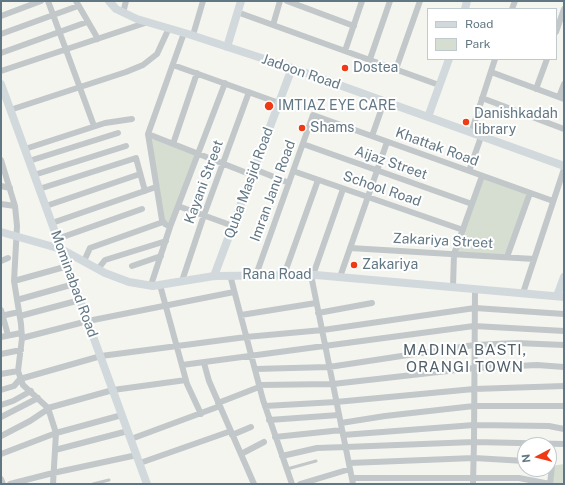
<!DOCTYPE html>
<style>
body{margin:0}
#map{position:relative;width:565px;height:485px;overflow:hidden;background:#f5f5f0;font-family:"Public Sans",sans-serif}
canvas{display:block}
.frame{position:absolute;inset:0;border:2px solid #617784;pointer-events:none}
.legend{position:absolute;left:427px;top:8px;width:130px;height:52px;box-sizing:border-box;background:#fff;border:1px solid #c0c9ce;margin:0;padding:5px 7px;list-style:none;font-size:12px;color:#617784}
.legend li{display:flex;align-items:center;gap:8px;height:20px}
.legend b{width:20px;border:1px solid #c0c9ce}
.north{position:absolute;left:517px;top:437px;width:40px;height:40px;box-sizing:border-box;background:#fff;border:1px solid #c0c9ce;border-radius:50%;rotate:263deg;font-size:11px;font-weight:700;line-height:16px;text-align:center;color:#617784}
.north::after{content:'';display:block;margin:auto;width:14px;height:18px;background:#f03a15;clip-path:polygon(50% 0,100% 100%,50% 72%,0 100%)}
</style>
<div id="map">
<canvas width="565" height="485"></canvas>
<div class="frame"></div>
<ul class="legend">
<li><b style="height:5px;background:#d2d9dc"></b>Road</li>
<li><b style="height:11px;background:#d6ddd1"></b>Park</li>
</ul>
<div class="north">N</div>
</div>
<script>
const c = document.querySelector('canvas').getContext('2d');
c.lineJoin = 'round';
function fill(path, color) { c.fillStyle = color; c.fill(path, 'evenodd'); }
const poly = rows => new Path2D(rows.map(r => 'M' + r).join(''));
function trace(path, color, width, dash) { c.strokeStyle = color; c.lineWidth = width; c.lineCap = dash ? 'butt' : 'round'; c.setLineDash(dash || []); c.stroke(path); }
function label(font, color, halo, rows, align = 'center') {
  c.font = font + ' "Public Sans",sans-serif'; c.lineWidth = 4; c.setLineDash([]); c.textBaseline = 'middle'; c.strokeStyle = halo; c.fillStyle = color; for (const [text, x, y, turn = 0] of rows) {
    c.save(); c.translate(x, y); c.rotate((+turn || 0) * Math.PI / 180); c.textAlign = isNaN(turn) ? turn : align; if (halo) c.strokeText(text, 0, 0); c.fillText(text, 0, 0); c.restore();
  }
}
fill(poly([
 [148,134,197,153,170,227,165,224],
 [482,176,530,193,507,257,457,254],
 [564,464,564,484,549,484,552,466]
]), '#d6ddd1');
trace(poly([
 [287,469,316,461],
 [93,484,109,480]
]), '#c2c7c9', 3);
trace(poly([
 [48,1,94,126],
 [76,1,98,39],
 [287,1,354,26],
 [512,9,515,1],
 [237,12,439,85],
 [123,13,126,1],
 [1,16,41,1],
 [273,25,280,1],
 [556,32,564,9],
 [1,34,78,6],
 [193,35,203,1],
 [345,51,362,1],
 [1,53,87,22],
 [370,59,390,1],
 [173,65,279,103],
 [396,69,420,1],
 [1,71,148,22],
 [491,72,564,99],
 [536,89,547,59],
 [559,97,564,84],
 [482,98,564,129],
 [10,110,126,72,143,65,157,54,169,28],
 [471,133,495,59],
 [148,134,252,175],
 [372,136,384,102],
 [173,144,197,73],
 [303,144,472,204],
 [25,149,105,123,132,119],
 [1,160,15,206,17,226,14,281,21,324,22,338,18,371,23,385,48,408,56,433,53,484],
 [29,161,118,133],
 [254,169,289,183],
 [293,171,463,230],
 [469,171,481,137],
 [34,175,126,146],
 [1,186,10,188],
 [39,189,136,158,145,191],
 [1,204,15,206],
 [46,206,140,174],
 [178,206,233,226],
 [52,223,156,187],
 [170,227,165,224,162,220,148,134,184,33],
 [57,239,142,209],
 [350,248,534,259],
 [507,257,530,193],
 [1,261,8,258],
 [84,261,90,248,163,222],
 [132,266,161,256],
 [98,269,105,260,166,241],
 [230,275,263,400,292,484],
 [256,275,313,115,553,201],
 [284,275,318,180],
 [311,275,353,484],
 [313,275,343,189],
 [340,277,387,142],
 [14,281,68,266],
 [182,281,204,215,249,92],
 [151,285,170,227,225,83],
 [160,285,187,384,201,414],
 [453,287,454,254,482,176],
 [523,293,564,169],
 [17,300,74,284],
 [1,310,8,335],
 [318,313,372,303],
 [241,315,316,303],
 [1,316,19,312],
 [20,316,80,300],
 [1,337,21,333],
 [22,338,88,321,234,292],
 [1,354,21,350],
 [204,363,209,381,254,484],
 [182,365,474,326,564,331],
 [255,369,329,367,474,345,517,343,564,345],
 [1,374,18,371],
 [259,385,333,384,474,368,537,365,564,367],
 [1,390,14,386,20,379,101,356,246,337,323,330,475,308,564,314],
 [218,403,259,387],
 [1,405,13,401,31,391],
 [265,406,336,402,474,389,564,386],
 [48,408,113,390,186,380],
 [1,417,38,398],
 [269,420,339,415],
 [341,423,385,416,474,406,564,406],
 [232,435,251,427],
 [343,435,474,425,549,426,564,429],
 [1,436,30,421,48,409],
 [275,437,342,430],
 [131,439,220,406],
 [550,444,552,466,550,484],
 [55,450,128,431],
 [1,454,56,433,122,415],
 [241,454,264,442],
 [282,456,317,448,346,447,474,442,564,444],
 [140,463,231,431],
 [349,463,474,458,525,461],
 [352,478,519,478,550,484],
 [1,479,3,484],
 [10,484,53,473,137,455],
 [300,484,350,469],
 [473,484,474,442,475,289]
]), '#c2c7c9', 6);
trace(poly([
 [109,1,116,9,137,19,188,34,292,68,564,166],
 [465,9,467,1],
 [227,47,241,1],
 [1,84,147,484],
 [428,117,449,59],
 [1,232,61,249,105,273,129,282,153,286,214,276,316,275,564,297],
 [214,276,292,68],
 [557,296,564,277]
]), '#d2d9dc', 8);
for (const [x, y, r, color] of [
 [345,68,4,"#f03a15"],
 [269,106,5,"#f03a15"],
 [466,122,4,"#f03a15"],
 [302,128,4,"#f03a15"],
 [354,265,4,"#f03a15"]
]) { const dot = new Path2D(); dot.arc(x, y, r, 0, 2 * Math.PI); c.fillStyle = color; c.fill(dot); trace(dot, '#fff', 1.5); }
label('14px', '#617784', '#fff', [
 ["Dostea",353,68],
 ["IMTIAZ EYE CARE",278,106],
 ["Danishkadah",474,114],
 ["library",474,130],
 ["Shams",310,128],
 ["Zakariya",362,265]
], 'left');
label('14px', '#617784', '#fff', [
 ["Jadoon Road",301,72,19],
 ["Khattak Road",437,147,20],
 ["Aijaz Street",391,163,19],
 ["Kayani Street",204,182,-70],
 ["Quba Masjid Road",249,183,-70],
 ["School Road",382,189,19],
 ["Imran Janu Road",273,191,-70],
 ["Zakariya Street",443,241,3],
 ["Rana Road",277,275],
 ["Mominabad Road",74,284,70]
]);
c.letterSpacing = '1px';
label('15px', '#505f69', '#fff', [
 ["MADINA BASTI,",465,350],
 ["ORANGI TOWN",465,367]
]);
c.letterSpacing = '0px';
</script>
